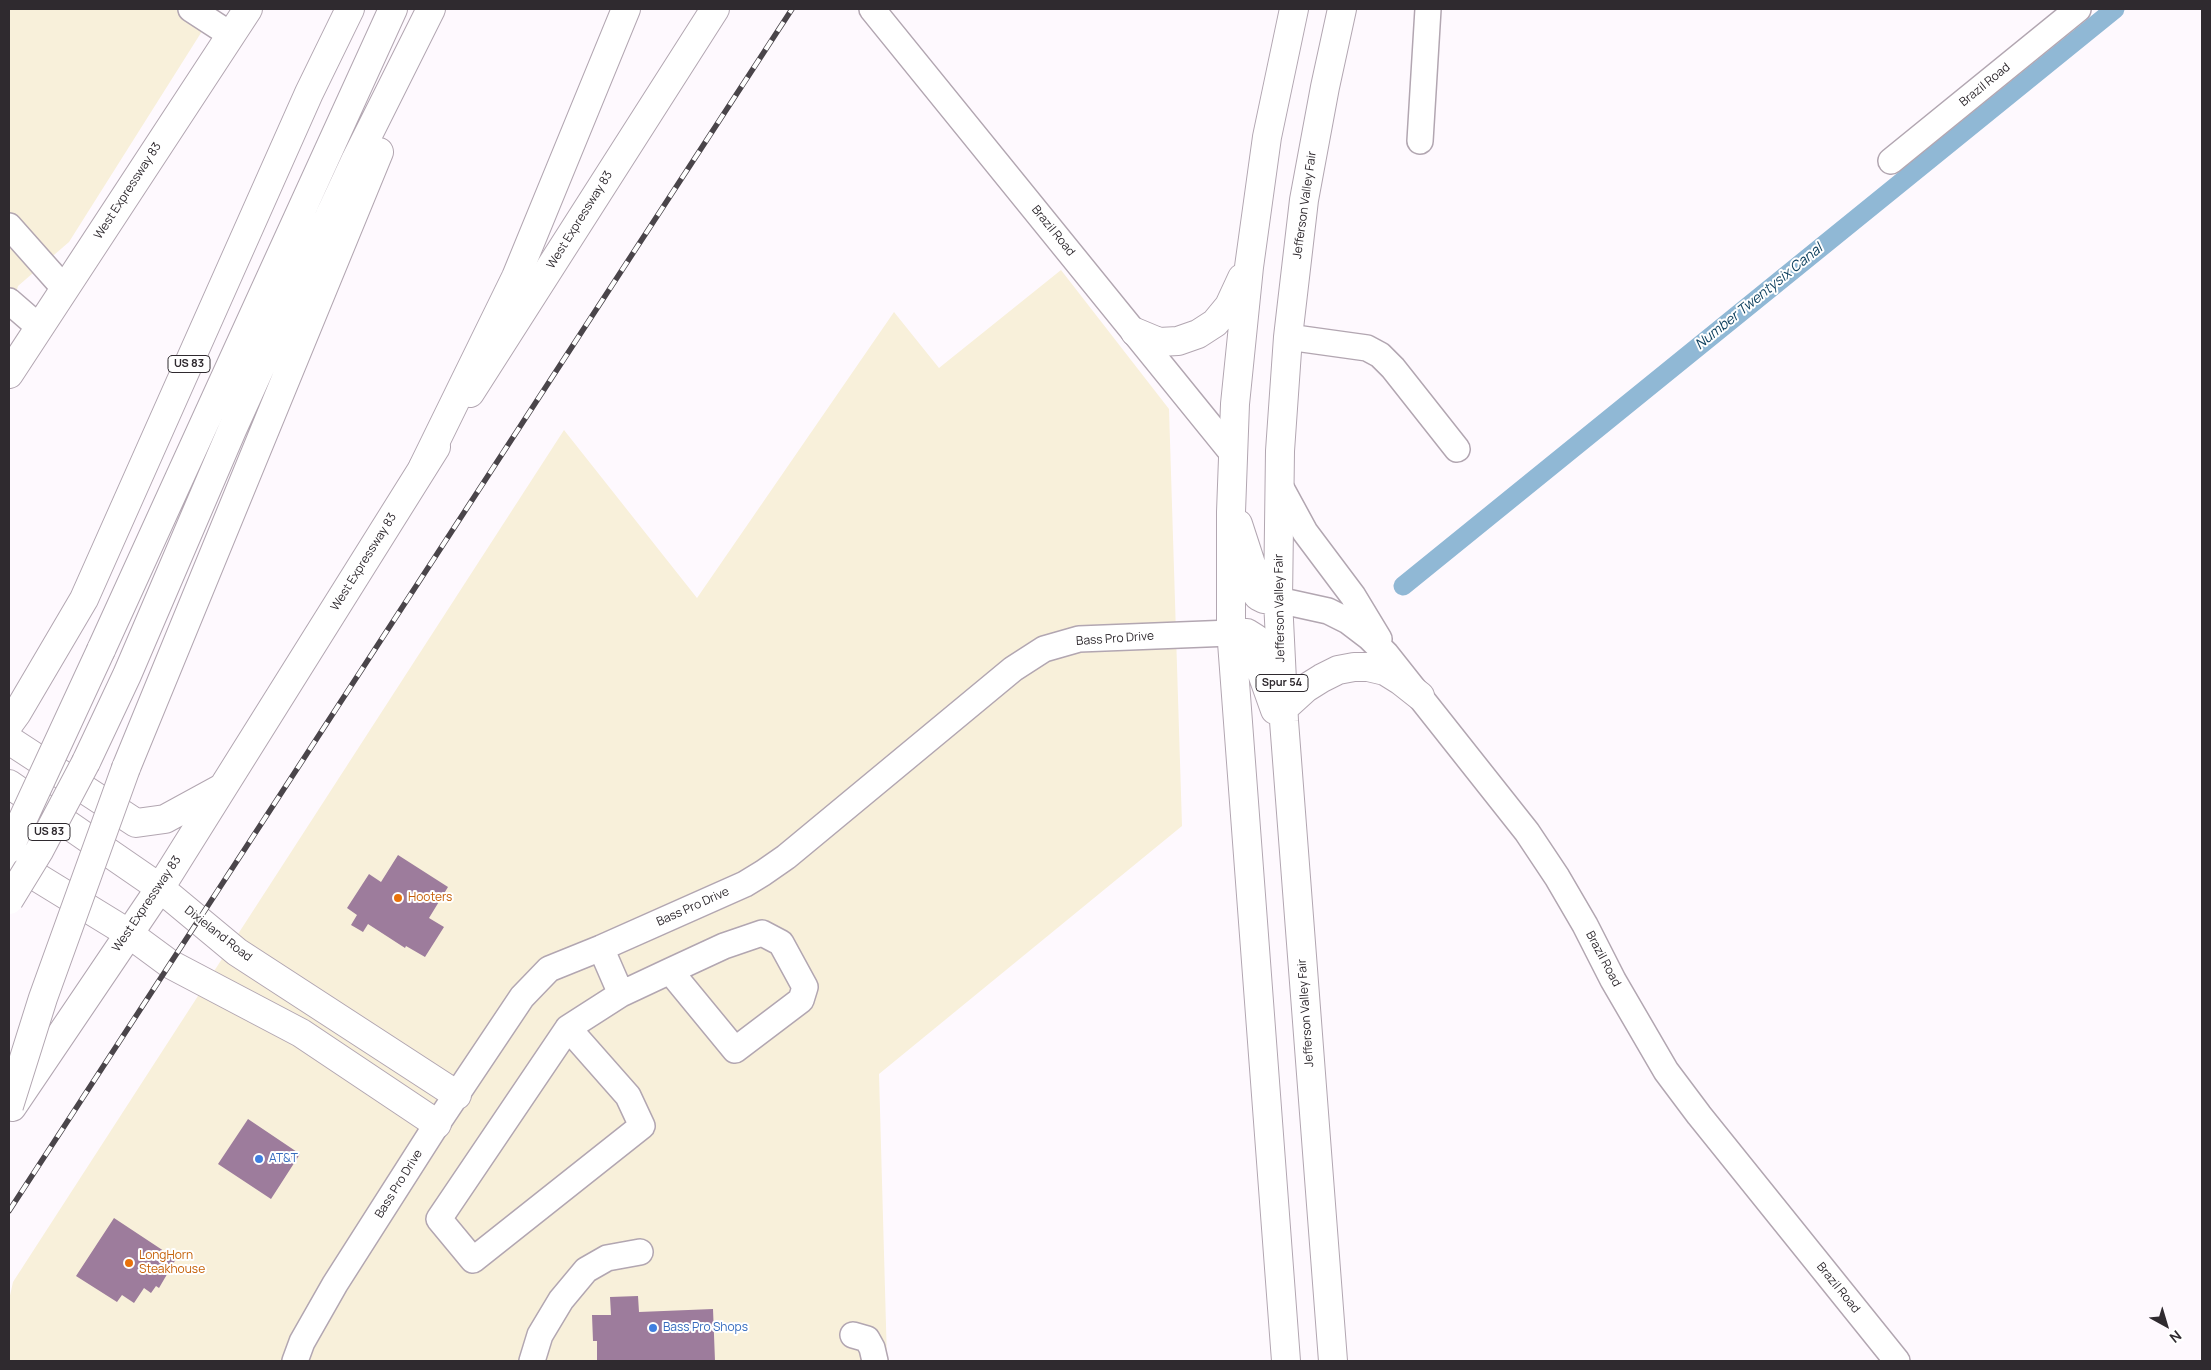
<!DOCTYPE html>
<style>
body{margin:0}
#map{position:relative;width:2211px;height:1370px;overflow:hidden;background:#fef9fe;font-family:Manrope,sans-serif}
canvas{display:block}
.frame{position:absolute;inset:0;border:10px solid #2f2a2f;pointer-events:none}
.north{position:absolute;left:2141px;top:1300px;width:50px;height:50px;-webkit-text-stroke:4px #fff;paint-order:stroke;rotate:141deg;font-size:14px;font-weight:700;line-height:20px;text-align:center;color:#2f2a2f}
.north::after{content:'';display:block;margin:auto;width:18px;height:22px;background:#2f2a2f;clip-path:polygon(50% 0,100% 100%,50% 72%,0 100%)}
</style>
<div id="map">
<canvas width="2211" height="1370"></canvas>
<div class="frame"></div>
<div class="north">N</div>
</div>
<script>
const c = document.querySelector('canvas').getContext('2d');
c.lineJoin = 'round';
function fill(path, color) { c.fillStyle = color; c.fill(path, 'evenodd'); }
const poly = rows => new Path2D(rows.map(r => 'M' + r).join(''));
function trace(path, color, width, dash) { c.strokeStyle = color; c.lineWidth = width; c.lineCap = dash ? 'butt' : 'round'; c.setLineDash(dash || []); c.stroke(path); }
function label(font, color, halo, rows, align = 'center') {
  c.font = font + ' Manrope,sans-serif'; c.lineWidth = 4; c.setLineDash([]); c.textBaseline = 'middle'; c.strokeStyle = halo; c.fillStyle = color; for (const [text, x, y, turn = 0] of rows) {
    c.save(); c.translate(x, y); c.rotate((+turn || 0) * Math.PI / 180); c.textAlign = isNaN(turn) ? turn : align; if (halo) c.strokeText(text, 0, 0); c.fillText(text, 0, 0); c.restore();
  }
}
fill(poly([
 [9,9,216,9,69,242,18,286,9,318],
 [1061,270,1169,409,1182,826,879,1074,887,1361,9,1361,9,1300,13,1282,564,430,697,598,894,312,939,368]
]), '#f8f0da');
trace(poly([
 [1403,586,2115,9]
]), '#90b8d5', 19);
fill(poly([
 [398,855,448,887,429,918,444,927,425,957,406,946,405,948,368,924,363,932,351,925,357,915,347,908,369,874,381,882],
 [248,1119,300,1154,271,1199,218,1164],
 [114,1218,176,1259,159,1288,156,1286,151,1293,144,1288,134,1303,122,1295,117,1302,76,1276],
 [638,1296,639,1312,713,1309,715,1361,597,1361,597,1341,593,1341,592,1315,611,1315,610,1297]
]), '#9d7c9c');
const minor = poly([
 [191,9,231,35],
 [872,9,1233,454],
 [1420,141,1428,9],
 [1891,161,2078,9],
 [9,226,64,288],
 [9,301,39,327],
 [1288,337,1367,348,1380,355,1393,368,1457,449],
 [1280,486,1305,532,1353,596,1379,639],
 [1278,600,1328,611,1348,621,1369,637,1386,654,1527,832,1557,877,1585,925,1613,980,1666,1071,1699,1115,1897,1361],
 [621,994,670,971,724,946,762,933,781,943,805,987,801,1000,735,1050,670,971],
 [568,1028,628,1096,642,1126,473,1260,439,1219,568,1028,621,994,601,948],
 [853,1335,867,1339,872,1348,875,1361],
 [295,1361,302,1342,335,1284,437,1124,522,997,549,969,601,948,745,884,763,873,786,857,1013,669,1044,649,1079,639,1231,633],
 [532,1361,540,1335,561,1300,586,1270,607,1258,640,1252]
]);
const major = poly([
 [1135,332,1159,342,1178,341,1198,334,1215,323,1229,306,1242,278],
 [9,374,248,9],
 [470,393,715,9],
 [1238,524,1252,567,1254,590,1258,596,1264,599,1278,600],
 [1231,633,1247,633,1255,638,1260,668,1275,710],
 [1284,708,1306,688,1322,678,1338,670,1354,667,1368,667,1385,671,1401,681,1420,696],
 [9,740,136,823,165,819,220,789],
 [9,784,160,888,237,952,457,1095],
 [9,860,128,933,170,964,301,1033,437,1124],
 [12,1107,160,888,436,447],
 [1286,1361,1231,629,1231,512,1235,404,1249,267,1267,137,1294,9],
 [1333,1361,1284,721,1278,600,1280,451,1288,337,1304,200,1325,87,1342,9]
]);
const highway = poly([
 [423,467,516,277,626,9],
 [101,650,393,9],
 [9,724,17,713,84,599,309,93,350,9],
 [86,762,127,675,232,430,297,286,356,159,431,9],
 [126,768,379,152]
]);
trace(minor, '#b2a6b1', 28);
trace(major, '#b2a6b1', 30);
trace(highway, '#b2a6b1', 30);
trace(minor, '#fff', 25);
trace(major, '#fff', 28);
trace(highway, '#fff', 28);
const rail = poly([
 [9,1211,792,9]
]);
trace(rail, '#4a454a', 5.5);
trace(rail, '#fff', 4, [11]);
const highwayBridge = poly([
 [9,849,101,650],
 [9,900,39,851,86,762],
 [9,1106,43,998,126,768]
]);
trace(highwayBridge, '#b2a6b1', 30, []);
trace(highwayBridge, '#fff', 28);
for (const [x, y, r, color] of [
 [398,898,5,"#e8710a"],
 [259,1159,5,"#3f7fe0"],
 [129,1263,5,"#e8710a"],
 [653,1328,5,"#3f7fe0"]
]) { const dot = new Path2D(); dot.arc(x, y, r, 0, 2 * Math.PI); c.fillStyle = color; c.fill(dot); trace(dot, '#fff', 2); }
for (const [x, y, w] of [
 [189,364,42],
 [1282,683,52],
 [49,832,42]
]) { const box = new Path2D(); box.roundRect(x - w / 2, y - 8.5, w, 17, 4); c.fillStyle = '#fff'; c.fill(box); trace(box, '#2f2a2f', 1); }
label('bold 11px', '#2f2a2f', null, [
 ["US 83",189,364],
 ["Spur 54",1282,683],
 ["US 83",49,832]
]);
label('12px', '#2f2a2f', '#fff', [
 ["Brazil Road",1985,85,-39],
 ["West Expressway 83",128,191,-57],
 ["Jefferson Valley Fair",1305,205,-82],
 ["West Expressway 83",580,220,-58],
 ["Brazil Road",1053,231,51],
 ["West Expressway 83",364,562,-58],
 ["Jefferson Valley Fair",1280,608,-91],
 ["Bass Pro Drive",1115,639,-4],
 ["West Expressway 83",147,904,-56],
 ["Bass Pro Drive",693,907,-24],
 ["Dixieland Road",218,934,38],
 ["Brazil Road",1603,959,62],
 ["Jefferson Valley Fair",1306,1013,-94],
 ["Bass Pro Drive",399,1184,-58],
 ["Brazil Road",1838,1288,51]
]);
label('12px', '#c56008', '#fff', [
 ["Hooters",408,898],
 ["LongHorn",139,1256],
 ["Steakhouse",139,1270]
], 'left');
label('12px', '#366cbe', '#fff', [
 ["AT&T",269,1159],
 ["Bass Pro Shops",663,1328]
], 'left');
label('italic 14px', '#0f415f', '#fff', [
 ["Number Twentysix Canal",1759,297,-39]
]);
</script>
